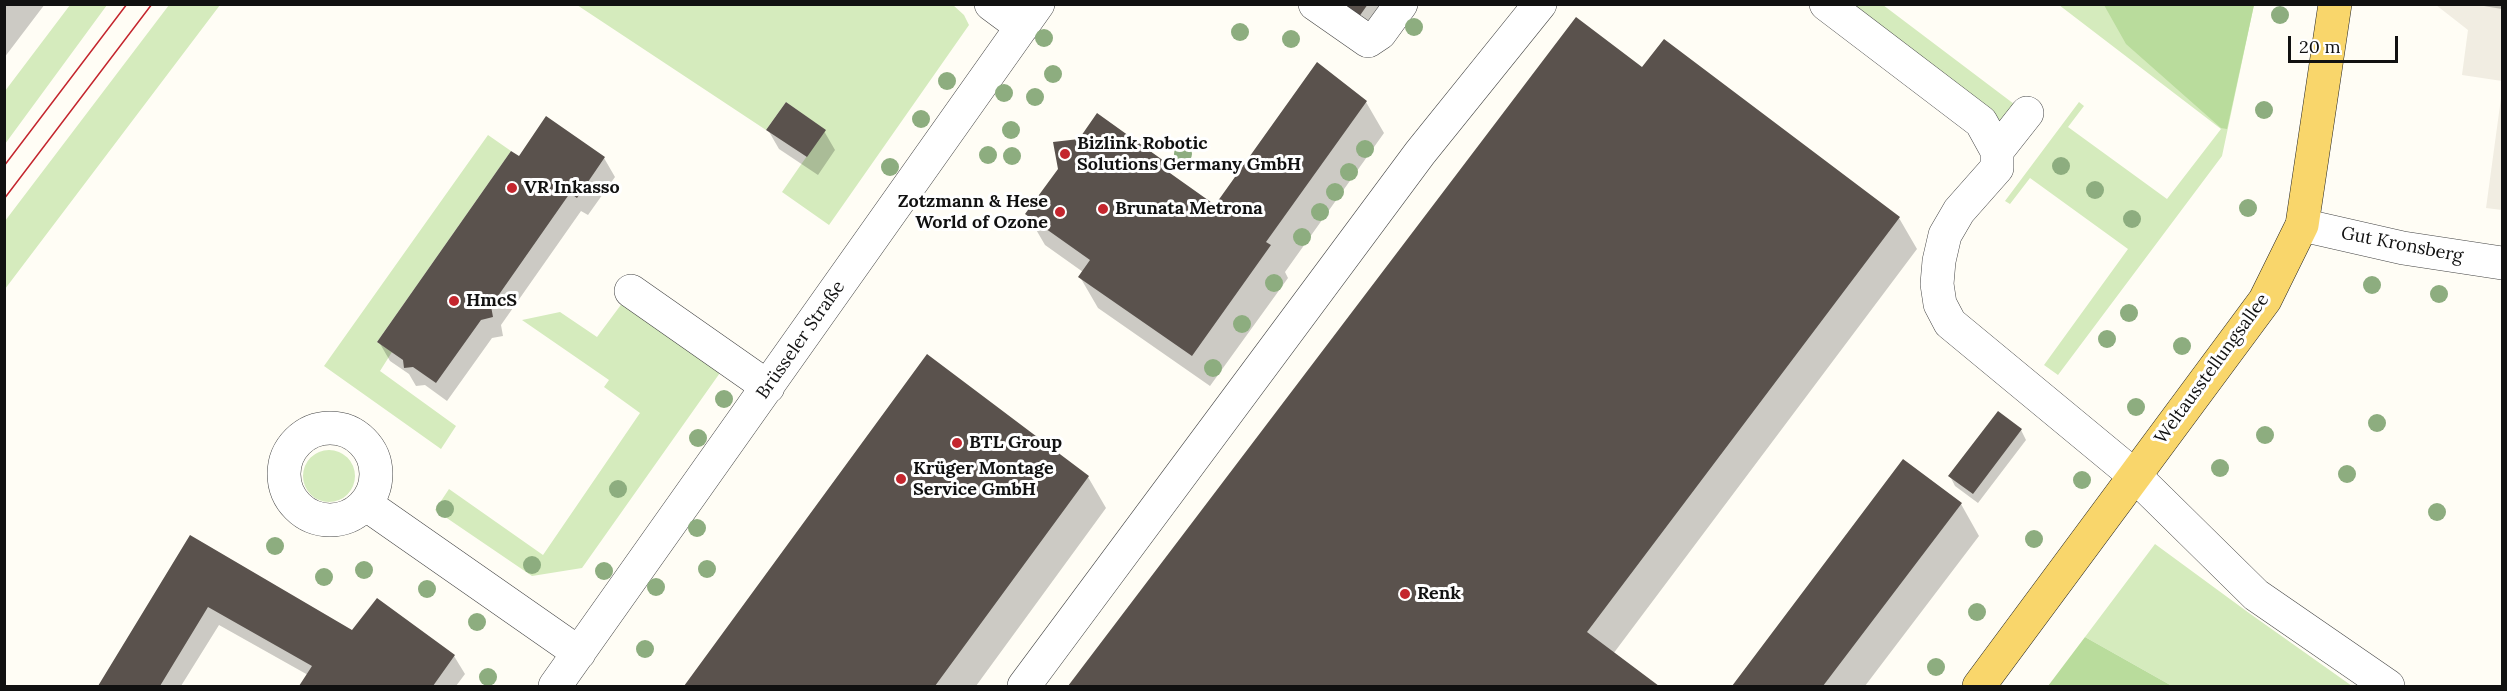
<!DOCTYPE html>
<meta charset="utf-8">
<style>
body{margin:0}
#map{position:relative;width:2507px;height:691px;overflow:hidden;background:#fffdf5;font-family:Lora,serif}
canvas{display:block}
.frame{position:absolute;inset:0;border:6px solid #111;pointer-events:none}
.scale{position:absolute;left:2288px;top:36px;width:110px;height:27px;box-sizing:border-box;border:3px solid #111;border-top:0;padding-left:8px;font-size:18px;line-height:21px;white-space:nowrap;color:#111;-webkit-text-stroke:4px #fff;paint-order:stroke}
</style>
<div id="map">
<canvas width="2507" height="691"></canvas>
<div class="frame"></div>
<div class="scale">20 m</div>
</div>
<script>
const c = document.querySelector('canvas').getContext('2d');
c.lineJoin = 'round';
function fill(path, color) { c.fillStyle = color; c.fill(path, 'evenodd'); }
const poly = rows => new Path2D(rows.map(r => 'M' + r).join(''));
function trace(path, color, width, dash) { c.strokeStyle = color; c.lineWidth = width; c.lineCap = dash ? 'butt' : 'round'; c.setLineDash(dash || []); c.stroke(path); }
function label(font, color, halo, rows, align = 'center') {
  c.font = font + ' Lora,serif'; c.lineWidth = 6; c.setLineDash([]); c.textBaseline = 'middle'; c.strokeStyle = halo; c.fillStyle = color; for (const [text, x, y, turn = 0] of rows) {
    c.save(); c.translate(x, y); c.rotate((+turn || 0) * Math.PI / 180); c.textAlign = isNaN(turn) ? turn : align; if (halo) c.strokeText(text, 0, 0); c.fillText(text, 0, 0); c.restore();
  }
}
fill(poly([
 [70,5,107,5,5,144,5,91],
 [169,5,220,5,5,289,5,221],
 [577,5,953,5,964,15,969,25,829,225,782,192,825,130,786,102,766,130],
 [1846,5,1883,5,2018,107,2003,127],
 [2059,5,2254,5,2222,156,2058,375,2044,365,2128,249,2030,178,2010,204,2005,201,2079,102,2084,106,2068,127,2167,199,2221,129],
 [488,135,511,151,377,342,392,352,380,371,456,426,441,449,324,366],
 [623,302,722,370,582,568,532,576,435,510,449,489,543,555,640,413,604,387,609,380,522,320,560,312,597,337],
 '303 476a26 26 0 1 1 52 0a26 26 0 1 1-52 0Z',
 [2155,544,2249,613,2352,686,2172,686,2085,637]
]), '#d5ebbd');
fill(poly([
 [2104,5,2254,5,2227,129,2221,128,2126,44],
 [2085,637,2172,686,2048,686]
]), '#b9dc9c');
fill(poly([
 [2436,5,2502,5,2502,81,2462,75,2468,30],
 [2502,91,2502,210,2486,208]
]), '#f1ede2');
fill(poly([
 [4,4,45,4,4,58],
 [1307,4,1407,4,1372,54],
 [2472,4,2502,4,2502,9],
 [1576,19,1642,69,1664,41,1899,218,1917,249,1613,654,1656,686,1070,686],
 [1366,102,1384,133,1285,272,1288,278,1210,386,1098,308,1080,277,1083,272,1045,245,1027,214,1163,162,1170,175,1216,207],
 [768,130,824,131,835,150,818,175,779,149],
 [519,158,604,158,615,177,588,215,581,211,501,325,503,336,492,338,447,401,425,385,416,386,409,374,390,361,379,342],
 [927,356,1088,477,1106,508,976,686,686,686],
 [1998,413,2021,430,2026,440,1978,503,1955,486,1950,476],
 [1903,461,1961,504,1979,536,1865,686,1734,686],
 [190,537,352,632,454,656,465,674,456,686,301,686,308,675,219,625,181,686,100,686]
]), '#0003');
fill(poly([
 [1326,4,1368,4,1354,24],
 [1576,17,1642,67,1664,39,1900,217,1587,632,1659,686,1068,686],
 [1317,62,1367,101,1266,242,1271,245,1192,356,1078,277,1090,260,1025,214,1058,169,1053,142,1079,139,1097,113,1164,161,1160,166,1215,205],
 [786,102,826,130,807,157,766,130],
 [546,116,605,157,577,198,570,193,491,306,493,317,481,320,436,383,413,367,404,368,403,360,377,342,511,151,519,156],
 [927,354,1089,476,935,686,684,686],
 [1998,411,2022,429,1973,494,1948,476],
 [1903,459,1962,503,1823,686,1732,686],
 [190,535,352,630,377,598,455,655,433,686,299,686,312,666,208,607,160,686,98,686]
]), '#5a524d');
const minor = poly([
 [991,4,1022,27],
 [1315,4,1368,41,1380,33,1401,4],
 [1826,4,1981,122,1997,151,1997,168,1959,211,1945,235,1939,261,1937,284,1940,304,1950,323,2135,476,2256,595,2388,686],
 [1997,151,2027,113],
 [2302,225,2403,248,2502,263],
 [631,291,768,387],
 '284 474a46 46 0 1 1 92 0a46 46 0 1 1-92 0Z',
 [367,505,579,653],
 [555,686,1038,4],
 [1024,686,1420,153,1540,4]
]);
const major = poly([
 [1979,686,2265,300,2302,225,2335,4]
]);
trace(minor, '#444', 34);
trace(major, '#222', 34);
trace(minor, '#fff', 33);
trace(major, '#f9d66b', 33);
trace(poly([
 [4,166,127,4],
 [4,199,152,4]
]), '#c4262e', 1.5);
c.fillStyle = '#8dad7f';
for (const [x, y] of [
 [2280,15],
 [1414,27],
 [1240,32],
 [1044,38],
 [1291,39],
 [1053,74],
 [947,81],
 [1004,93],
 [1035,97],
 [2264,110],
 [921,119],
 [1011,130],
 [1365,149],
 [1183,154],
 [988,155],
 [1012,156],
 [2061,166],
 [890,167],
 [1349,172],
 [2095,190],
 [1335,192],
 [2248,208],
 [1320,212],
 [2132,219],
 [1302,237],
 [1274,283],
 [2372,285],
 [2439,294],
 [2129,313],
 [1242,324],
 [2107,339],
 [2182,346],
 [1213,368],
 [724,399],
 [2136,407],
 [2377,423],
 [2265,435],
 [698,438],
 [2220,468],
 [2347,474],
 [2082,480],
 [618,489],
 [445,509],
 [2437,512],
 [697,528],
 [2034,539],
 [275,546],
 [532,565],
 [707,569],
 [364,570],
 [604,571],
 [324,577],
 [656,587],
 [427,589],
 [1977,612],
 [477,622],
 [645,649],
 [1936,667],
 [488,677]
]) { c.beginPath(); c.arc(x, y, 9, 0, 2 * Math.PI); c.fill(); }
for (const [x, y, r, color] of [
 [1065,154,6,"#c4262e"],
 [512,188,6,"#c4262e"],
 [1103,209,6,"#c4262e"],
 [1060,212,6,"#c4262e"],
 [454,301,6,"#c4262e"],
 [957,443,6,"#c4262e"],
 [901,479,6,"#c4262e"],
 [1405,594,6,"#c4262e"]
]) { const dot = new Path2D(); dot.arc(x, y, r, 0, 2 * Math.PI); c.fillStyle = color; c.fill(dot); trace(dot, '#fff', 2); }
label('bold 18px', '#111', '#fff', [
 ["Bizlink Robotic",1077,144],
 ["Solutions Germany GmbH",1077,165],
 ["VR Inkasso",524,188],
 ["Zotzmann & Hese",1048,202,"right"],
 ["World of Ozone",1048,223,"right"],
 ["Brunata Metrona",1115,209],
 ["HmcS",466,301],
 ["BTL Group",969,443],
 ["Krüger Montage",913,469],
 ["Service GmbH",913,490],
 ["Renk",1417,594]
], 'left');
label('18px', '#111', '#fff', [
 ["Gut Kronsberg",2402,245,11],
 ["Brüsseler Straße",801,340,-55],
 ["Weltausstellungsallee",2212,369,-54]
]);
</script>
